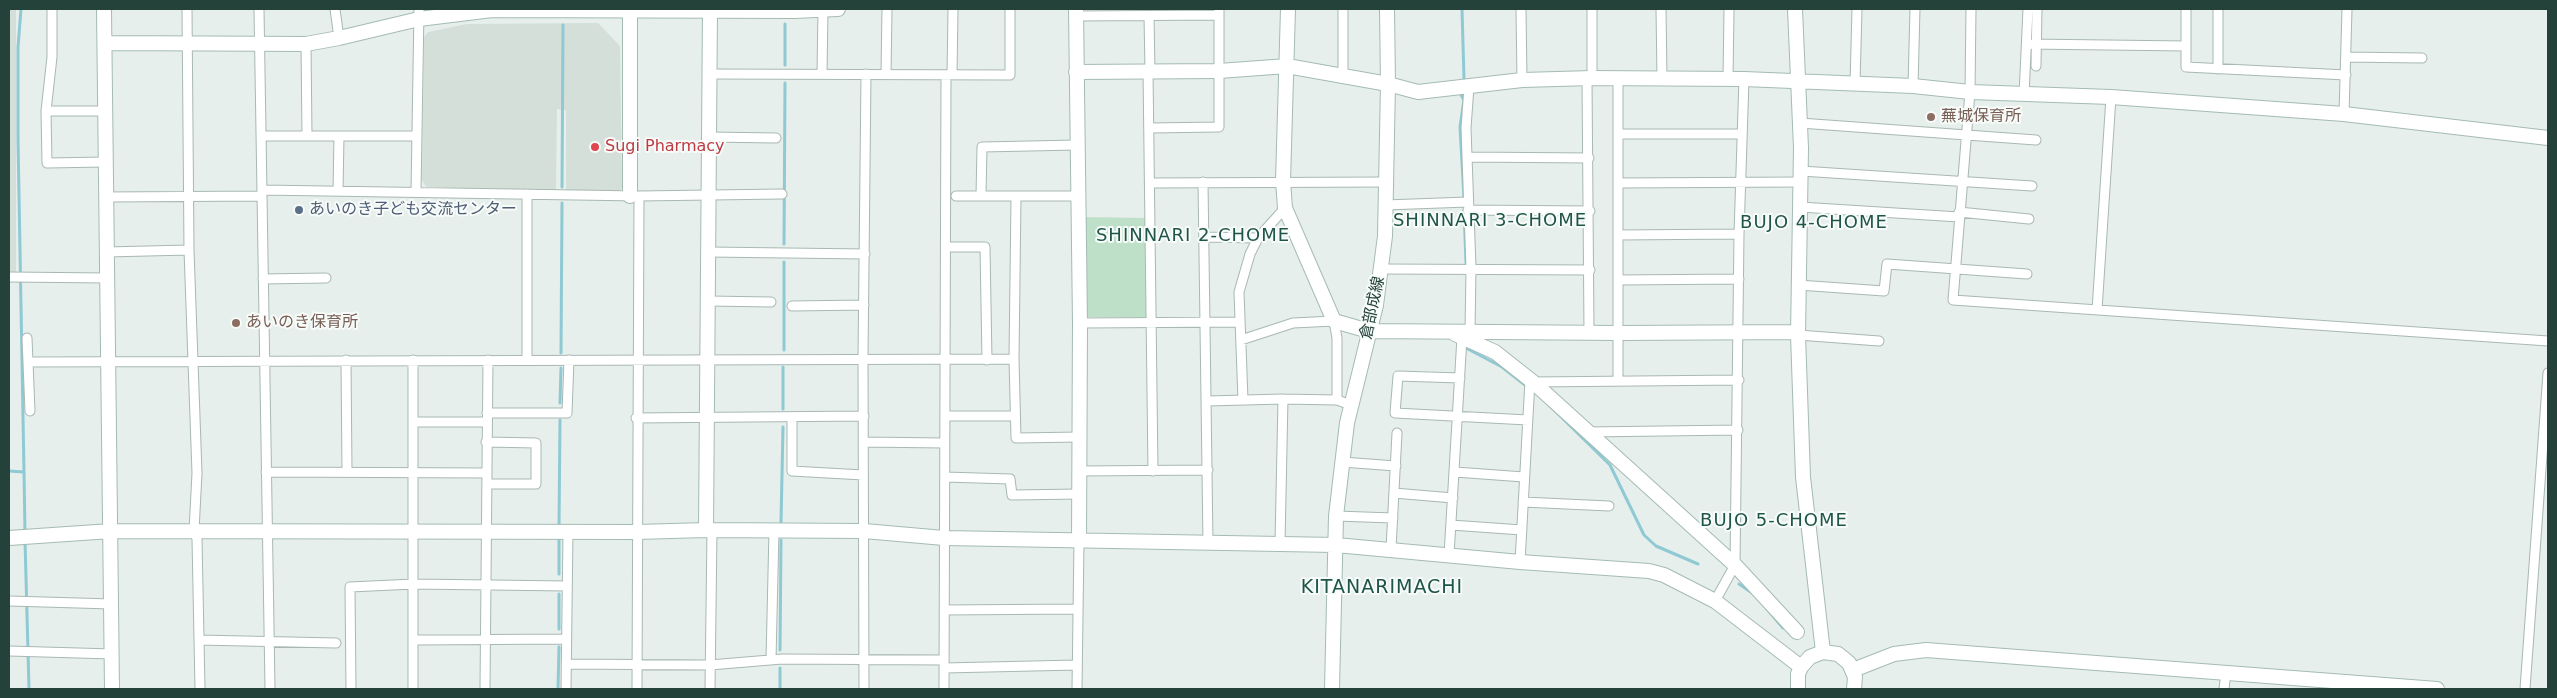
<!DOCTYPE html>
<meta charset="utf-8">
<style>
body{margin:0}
#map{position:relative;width:2557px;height:698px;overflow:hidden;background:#e6efeb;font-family:"DejaVu Sans",sans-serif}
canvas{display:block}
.frame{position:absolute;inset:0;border:10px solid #24423a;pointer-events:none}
</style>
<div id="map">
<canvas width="2557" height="698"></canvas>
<div class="frame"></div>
</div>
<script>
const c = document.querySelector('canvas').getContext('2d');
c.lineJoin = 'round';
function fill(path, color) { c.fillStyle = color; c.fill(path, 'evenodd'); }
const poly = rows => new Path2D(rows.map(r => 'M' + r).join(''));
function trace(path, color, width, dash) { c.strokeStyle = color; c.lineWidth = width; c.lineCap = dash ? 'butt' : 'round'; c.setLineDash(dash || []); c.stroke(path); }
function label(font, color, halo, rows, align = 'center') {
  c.font = font + ' "DejaVu Sans","Noto Sans JP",sans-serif'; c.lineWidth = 4; c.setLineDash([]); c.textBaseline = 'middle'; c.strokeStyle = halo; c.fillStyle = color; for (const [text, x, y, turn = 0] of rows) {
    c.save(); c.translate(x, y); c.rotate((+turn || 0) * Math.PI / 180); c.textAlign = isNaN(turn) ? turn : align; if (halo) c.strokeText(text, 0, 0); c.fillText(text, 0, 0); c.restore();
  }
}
fill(poly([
 [9,9,16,9,16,273,9,273],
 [598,23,620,46,622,188,619,191,566,191,566,110,557,109,556,190,426,187,422,180,424,37,428,32,467,24]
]), '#d4dfda');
fill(poly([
 [1083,217,1147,218,1148,317,1085,317]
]), '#bfe0c8');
trace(poly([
 [21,9,18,47,18,140,24,472],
 [1462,9,1464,79],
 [785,65,785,24],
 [1461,95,1464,100,1460,127,1464,198],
 [562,187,563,25],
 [1464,210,1466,263],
 [784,244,785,83],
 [1466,348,1502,367,1525,385],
 [784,350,784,262],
 [561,353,562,203],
 [560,403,561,368],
 [1548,404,1610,465,1644,535,1656,546,1698,564],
 [783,409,783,367],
 [9,471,24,472,25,534],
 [781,522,783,427],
 [559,527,560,420],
 [25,540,29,689],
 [559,574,559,540],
 [1739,584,1755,595],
 [1767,609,1783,628],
 [559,629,559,594],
 [780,650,781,540],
 [558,689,559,647],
 [780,689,780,668]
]), '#8ec9d4', 3);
const street = poly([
 [52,9,52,57,46,111,105,111],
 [259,9,270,689],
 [335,9,339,38],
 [1521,9,1522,80],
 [1592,9,1592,78],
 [1661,9,1662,78],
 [1971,9,1970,92,1953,300,2548,341],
 [2186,9,2186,67,2346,75],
 [1076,16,1219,15],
 [1149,16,1150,71],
 [306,44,307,136],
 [2028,44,2186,46],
 [2346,57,2422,58],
 [2036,66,2037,9],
 [2218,69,2218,9],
 [1148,71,1153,471],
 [709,74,1010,75,1010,9],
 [822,74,823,9],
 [886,74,887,9],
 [952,75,953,9],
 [1343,76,1343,9],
 [1587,79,1589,333],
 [1728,79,1729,9],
 [1855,84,1857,9],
 [1913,86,1915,9],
 [1469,87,1466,128,1471,268,1470,331],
 [2024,95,2028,9],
 [46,111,47,163,105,162],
 [2344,114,2347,9],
 [1800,123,2036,140],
 [1150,128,1219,127,1219,9],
 [1619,134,1742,134],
 [261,136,417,136],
 [709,137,776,138],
 [1467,157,1589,158],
 [1801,171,2032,186],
 [1203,182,1208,543],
 [1150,183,1386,182],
 [1619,183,1800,182],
 [262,190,639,196,782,194],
 [338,191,339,136],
 [416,192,419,9],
 [956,196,1077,196],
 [981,196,982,147,1077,145],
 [106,197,262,196],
 [1016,197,1014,359,1016,438,1080,437],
 [1385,205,1468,202],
 [1800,207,1959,217],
 [1468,210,1590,211],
 [1959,212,2029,219],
 [1618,235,1739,234],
 [1205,237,1258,238],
 [946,247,985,247,987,360],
 [189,250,197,473,194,531,197,539,200,689],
 [106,252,189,250,187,9],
 [709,252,865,254],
 [1382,269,1590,270],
 [9,277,107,278],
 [263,279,326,278],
 [1618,280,1739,279],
 [1798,285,1884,291,1887,264,2027,274],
 [709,301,771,302],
 [792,306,864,305],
 [2097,310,2111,97],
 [1080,323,1240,322],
 [1798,335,1879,341],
 [27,338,30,411],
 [1241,340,1293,323,1334,321,1337,338,1337,400],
 [346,360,347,472],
 [527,360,527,194],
 [28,362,1014,359],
 [1460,378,1398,376,1395,413,1528,420],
 [1618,380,1618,78],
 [1533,382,1739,380],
 [1243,400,1239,292,1250,254,1258,238,1285,208],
 [1207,401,1283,399,1337,400,1351,405],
 [487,413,567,413,569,360],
 [945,416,1015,416],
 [636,418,864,416],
 [792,418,792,471,863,475],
 [415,422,487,422],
 [1588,432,1738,430],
 [486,442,536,443,536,484,487,484],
 [864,442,944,443],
 [1342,462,1396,466],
 [1081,471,1208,470],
 [266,472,487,473],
 [1455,472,1524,477],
 [945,477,1010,479,1012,495,1080,494],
 [1394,493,1453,498],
 [1523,502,1609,506],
 [1336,516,1393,518],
 [1451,525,1522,530],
 [1280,543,1283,399],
 [1391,549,1397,433],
 [1449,555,1462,337],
 [1520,562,1530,380],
 [9,601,112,604],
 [1715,601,1735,565,1739,234,1744,79],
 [944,610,1078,609],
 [199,640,336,643],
 [414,640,566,639],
 [9,651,113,654],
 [771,660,774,530],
 [566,664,710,665,782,659,944,660],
 [944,668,1077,665],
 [351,689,350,587,414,584,567,586],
 [413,689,413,360],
 [485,689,488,360],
 [566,689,568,532],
 [637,689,639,196],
 [710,689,712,530],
 [864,689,863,359,866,74],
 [944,689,946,75],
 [1077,689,1079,541],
 [2224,689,2226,672],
 [2525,689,2548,373]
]);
const secondary = poly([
 [104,9,112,689],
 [630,9,630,196],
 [1076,9,1080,323,1079,541],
 [1288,9,1283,181,1285,208,1334,321,1369,331,1619,333,1798,332],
 [1795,9,1801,148,1798,335,1803,477,1823,652],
 [105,43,306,44,339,38,419,19,492,10,794,11,838,9],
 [1076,72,1219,71,1287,66,1388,84,1418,92,1522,80,1592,78,1744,79,1913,86,1970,92,2111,97,2344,114,2548,138],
 [1455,334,1495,352,1533,382,1735,565,1797,632],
 [706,530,710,9],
 [9,538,111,531,637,532,706,530,864,531,944,538,1336,545,1520,562,1649,571,1664,575,1715,601,1801,667],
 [1853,670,1894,654,1926,650,2437,689],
 [1332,689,1336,516,1347,423,1376,305,1385,236,1388,84,1387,9],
 [1798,689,1798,674,1801,667,1810,657,1823,652,1838,654,1849,663,1855,677,1854,689]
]);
trace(street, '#a8b8b2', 11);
trace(secondary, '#a4bbb3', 16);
trace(street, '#fff', 9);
trace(secondary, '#fff', 14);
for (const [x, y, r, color] of [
 [1931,117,5,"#8d6e63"],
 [595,147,5,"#e0444e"],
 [299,210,5,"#5c6f8a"],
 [236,323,5,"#8d6e63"]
]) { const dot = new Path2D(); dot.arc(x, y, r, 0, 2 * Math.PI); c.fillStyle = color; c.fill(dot); trace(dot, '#f7fbf9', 2); }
label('16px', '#785e54', '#f7fbf9', [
 ["蕪城保育所",1941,117],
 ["あいのき保育所",246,323]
], 'left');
label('16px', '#be3a42', '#f7fbf9', [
 ["Sugi Pharmacy",605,147]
], 'left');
label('16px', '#4e5e75', '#f7fbf9', [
 ["あいのき子ども交流センター",309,210]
], 'left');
label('16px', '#24423a', '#f7fbf9', [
 ["倉部成線",1373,308,-78]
]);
c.letterSpacing = '1px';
label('18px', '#1f5548', '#f7fbf9', [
 ["SHINNARI 3-CHOME",1490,221],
 ["BUJO 4-CHOME",1814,223],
 ["SHINNARI 2-CHOME",1193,236],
 ["BUJO 5-CHOME",1774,521]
]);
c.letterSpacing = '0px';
c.letterSpacing = '1px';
label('19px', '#1f5548', '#f7fbf9', [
 ["KITANARIMACHI",1382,588]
]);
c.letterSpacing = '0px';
</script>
